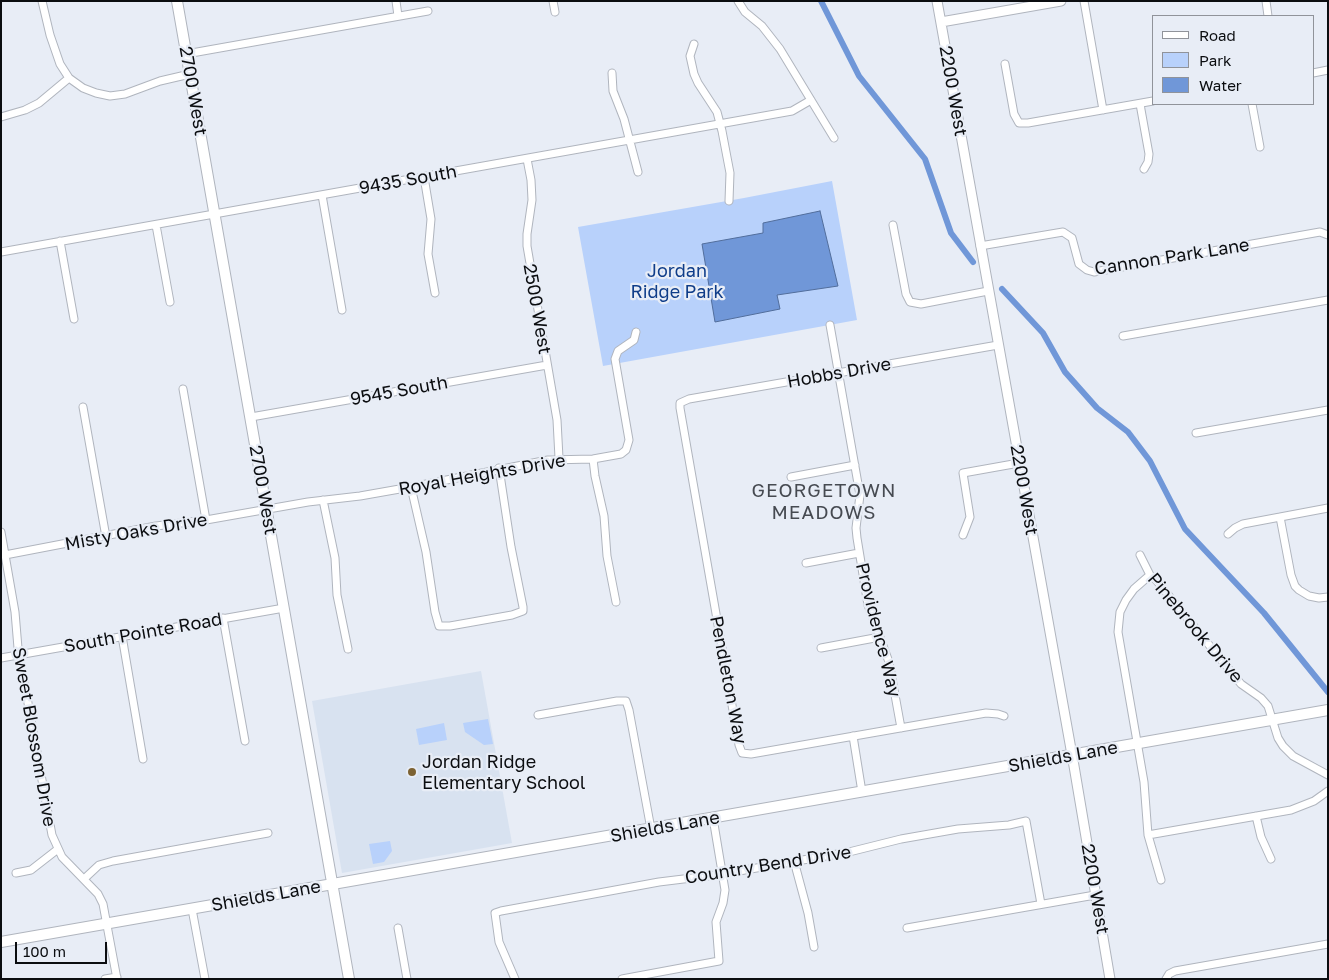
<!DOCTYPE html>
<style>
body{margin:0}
#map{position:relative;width:1329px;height:980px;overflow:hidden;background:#e8edf6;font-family:"Golos Text",sans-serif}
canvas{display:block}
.frame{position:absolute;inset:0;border:2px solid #0b0d10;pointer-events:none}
.legend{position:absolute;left:1152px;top:15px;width:162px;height:90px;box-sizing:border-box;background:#e8edf6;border:1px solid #90939a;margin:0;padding:6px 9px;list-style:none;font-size:15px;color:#0b0d10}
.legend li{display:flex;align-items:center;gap:10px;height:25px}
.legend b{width:25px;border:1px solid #90939a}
.scale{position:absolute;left:15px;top:942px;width:92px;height:22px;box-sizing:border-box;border:2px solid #0b0d10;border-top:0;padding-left:6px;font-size:15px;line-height:18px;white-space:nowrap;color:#0b0d10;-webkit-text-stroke:4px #e8edf6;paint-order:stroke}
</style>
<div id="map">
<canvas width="1329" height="980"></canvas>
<div class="frame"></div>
<ul class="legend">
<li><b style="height:6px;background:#fff"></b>Road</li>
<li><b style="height:14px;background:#b8d1fb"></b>Park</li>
<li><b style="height:14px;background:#7097d8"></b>Water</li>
</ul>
<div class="scale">100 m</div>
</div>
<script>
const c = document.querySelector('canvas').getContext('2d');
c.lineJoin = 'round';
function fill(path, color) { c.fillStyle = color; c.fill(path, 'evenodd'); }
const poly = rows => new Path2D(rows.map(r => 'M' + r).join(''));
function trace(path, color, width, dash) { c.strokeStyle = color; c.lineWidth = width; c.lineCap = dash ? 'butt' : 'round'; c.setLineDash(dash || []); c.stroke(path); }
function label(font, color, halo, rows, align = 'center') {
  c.font = font + ' "Golos Text",sans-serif'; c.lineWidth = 4.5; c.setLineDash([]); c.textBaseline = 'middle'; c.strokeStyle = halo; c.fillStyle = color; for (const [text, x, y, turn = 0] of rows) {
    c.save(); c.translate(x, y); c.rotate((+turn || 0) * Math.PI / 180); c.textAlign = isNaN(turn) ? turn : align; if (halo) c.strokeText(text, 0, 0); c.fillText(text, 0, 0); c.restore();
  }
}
fill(poly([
 [481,671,512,843,342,873,312,701]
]), '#d8e2f0');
fill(poly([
 [832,181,857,320,603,366,578,227,744,198],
 [488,719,493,744,484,745,465,732,463,723],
 [444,723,447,740,419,745,416,729],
 [390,841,392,851,384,862,373,864,369,844]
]), '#b8d1fb');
const water = poly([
 [820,211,838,286,777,295,780,309,715,322,702,244,763,233,763,223,820,211]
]);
fill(water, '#7097d8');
trace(water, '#526e9c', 1);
trace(poly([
 [821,1,859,76,925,159,951,233,973,262],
 [1002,289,1043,333,1065,372,1097,408,1128,432,1150,461,1185,529,1264,613,1328,692]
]), '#7097d8', 6);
const minor = poly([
 [42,1,50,35,60,64,69,78,83,88,96,93,110,96,125,94,160,81,190,74],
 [396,1,398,16],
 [553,1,555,12],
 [738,1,745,12,762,26,780,49,834,138],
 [1084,1,1103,110],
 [1266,1,1268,16],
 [694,44,690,56,694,74,698,83,717,112,722,131,730,173,729,201],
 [186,54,428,11],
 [1005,64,1014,114,1019,123,1028,123,1153,101],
 [612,73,613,91,624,119,638,172],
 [1313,73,1328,70],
 [1140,104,1149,154,1148,162,1144,169],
 [1252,104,1260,147],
 [1,117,25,110,39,103,69,78],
 [527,159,531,180,532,200,527,234,527,246,557,420,559,458],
 [424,177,431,219,428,254,435,293],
 [322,195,342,310],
 [156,225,170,302],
 [893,225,906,294,910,302,921,304,988,291],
 [60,241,74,319],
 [980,246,1063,232,1072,238,1079,264,1087,270,1094,272,1320,232,1328,235],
 [1,252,792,111,811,100],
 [830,325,860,495,856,528,857,538,868,605,889,662,901,728],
 [1123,336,1328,300],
 [998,345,689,399,680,403,680,408,739,745,742,753,751,754,986,713,998,714,1004,716],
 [183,389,206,520],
 [83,407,106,537],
 [251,417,547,365],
 [1196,433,1328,410],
 [593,459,595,476,604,516,607,556,616,602],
 [791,477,855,465],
 [411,487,426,552,435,612,439,626,450,626,512,615,523,611,523,607,511,547,499,468],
 [323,500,335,558,337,595,348,649],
 [1280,517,1291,575,1295,586,1299,590,1309,596,1319,598,1328,597],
 [1,532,15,612,18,648,52,835,62,857,98,894,103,904,117,979],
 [1228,534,1235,528,1243,524,1328,508],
 [963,535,970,517,963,473,1019,463],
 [5,555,156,526,206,520,308,502,360,496,411,487,548,460,593,459,621,454,626,450,629,440,615,359,618,351,634,340,636,332],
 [1140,555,1150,575,1156,580,1241,684,1261,698,1268,706,1278,738,1283,746,1293,756,1328,775],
 [806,563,859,553],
 [1150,575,1134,589,1126,600,1120,612,1118,632,1144,782,1148,835,1161,880],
 [223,618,245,741],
 [122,636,143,759],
 [821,648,880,637],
 [1,658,284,608],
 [538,715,617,701,626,701,629,710,651,829],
 [853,736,862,792],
 [1256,816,1261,837,1271,859],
 [1148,835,1291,810,1314,801,1328,791],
 [794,861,808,913,814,947],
 [16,873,31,870,58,849],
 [84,879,99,865,113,861,268,833],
 [192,909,205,979],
 [398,928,407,979],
 [907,928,1095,895],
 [105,979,117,977],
 [515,979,499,942,495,913,501,911,659,882,716,875,849,852,901,839,958,829,1009,825,1026,821,1041,904],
 [622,979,719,961,716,922,723,903,725,890,713,818],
 [1166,979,1169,974,1175,971,1328,944]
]);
const tertiary = poly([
 [937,1,1074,766,1110,979],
 [941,22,1061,1]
]);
const secondary = poly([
 [177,1,349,979],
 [1,942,1328,710]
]);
trace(minor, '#b0b5be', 9);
trace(tertiary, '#b0b5be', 11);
trace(secondary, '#b0b5be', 12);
trace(minor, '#fff', 7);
trace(tertiary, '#fff', 9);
trace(secondary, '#fff', 10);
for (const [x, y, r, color] of [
 [412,772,5,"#7c6233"]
]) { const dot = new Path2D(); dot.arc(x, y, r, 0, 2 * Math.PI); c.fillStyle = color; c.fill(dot); trace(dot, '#e8edf6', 2); }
label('18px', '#0b0d10', '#e8edf6', [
 ["2700 West",193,91,80],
 ["2200 West",953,91,80],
 ["9435 South",408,180,-10],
 ["Cannon Park Lane",1172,257,-9],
 ["2500 West",537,309,80],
 ["Hobbs Drive",839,373,-10],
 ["9545 South",399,391,-10],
 ["Royal Heights Drive",482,475,-10],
 ["2700 West",263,490,80],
 ["2200 West",1024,490,80],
 ["Misty Oaks Drive",136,532,-10],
 ["Pinebrook Drive",1195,628,50],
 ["Providence Way",878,630,76],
 ["South Pointe Road",143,633,-10],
 ["Pendleton Way",728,680,79],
 ["Sweet Blossom Drive",34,737,80],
 ["Shields Lane",1063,757,-10],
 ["Shields Lane",665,827,-10],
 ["Country Bend Drive",768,865,-9],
 ["2200 West",1095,889,80],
 ["Shields Lane",266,896,-10]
]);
label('18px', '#0f3d89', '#e8edf6', [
 ["Jordan",677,271],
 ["Ridge Park",677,292]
]);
label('18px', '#0b0d10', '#e8edf6', [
 ["Jordan Ridge",422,762],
 ["Elementary School",422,783]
], 'left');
c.letterSpacing = '1px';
label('19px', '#464a51', '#e8edf6', [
 ["GEORGETOWN",824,491],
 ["MEADOWS",824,513]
]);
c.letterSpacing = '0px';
</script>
